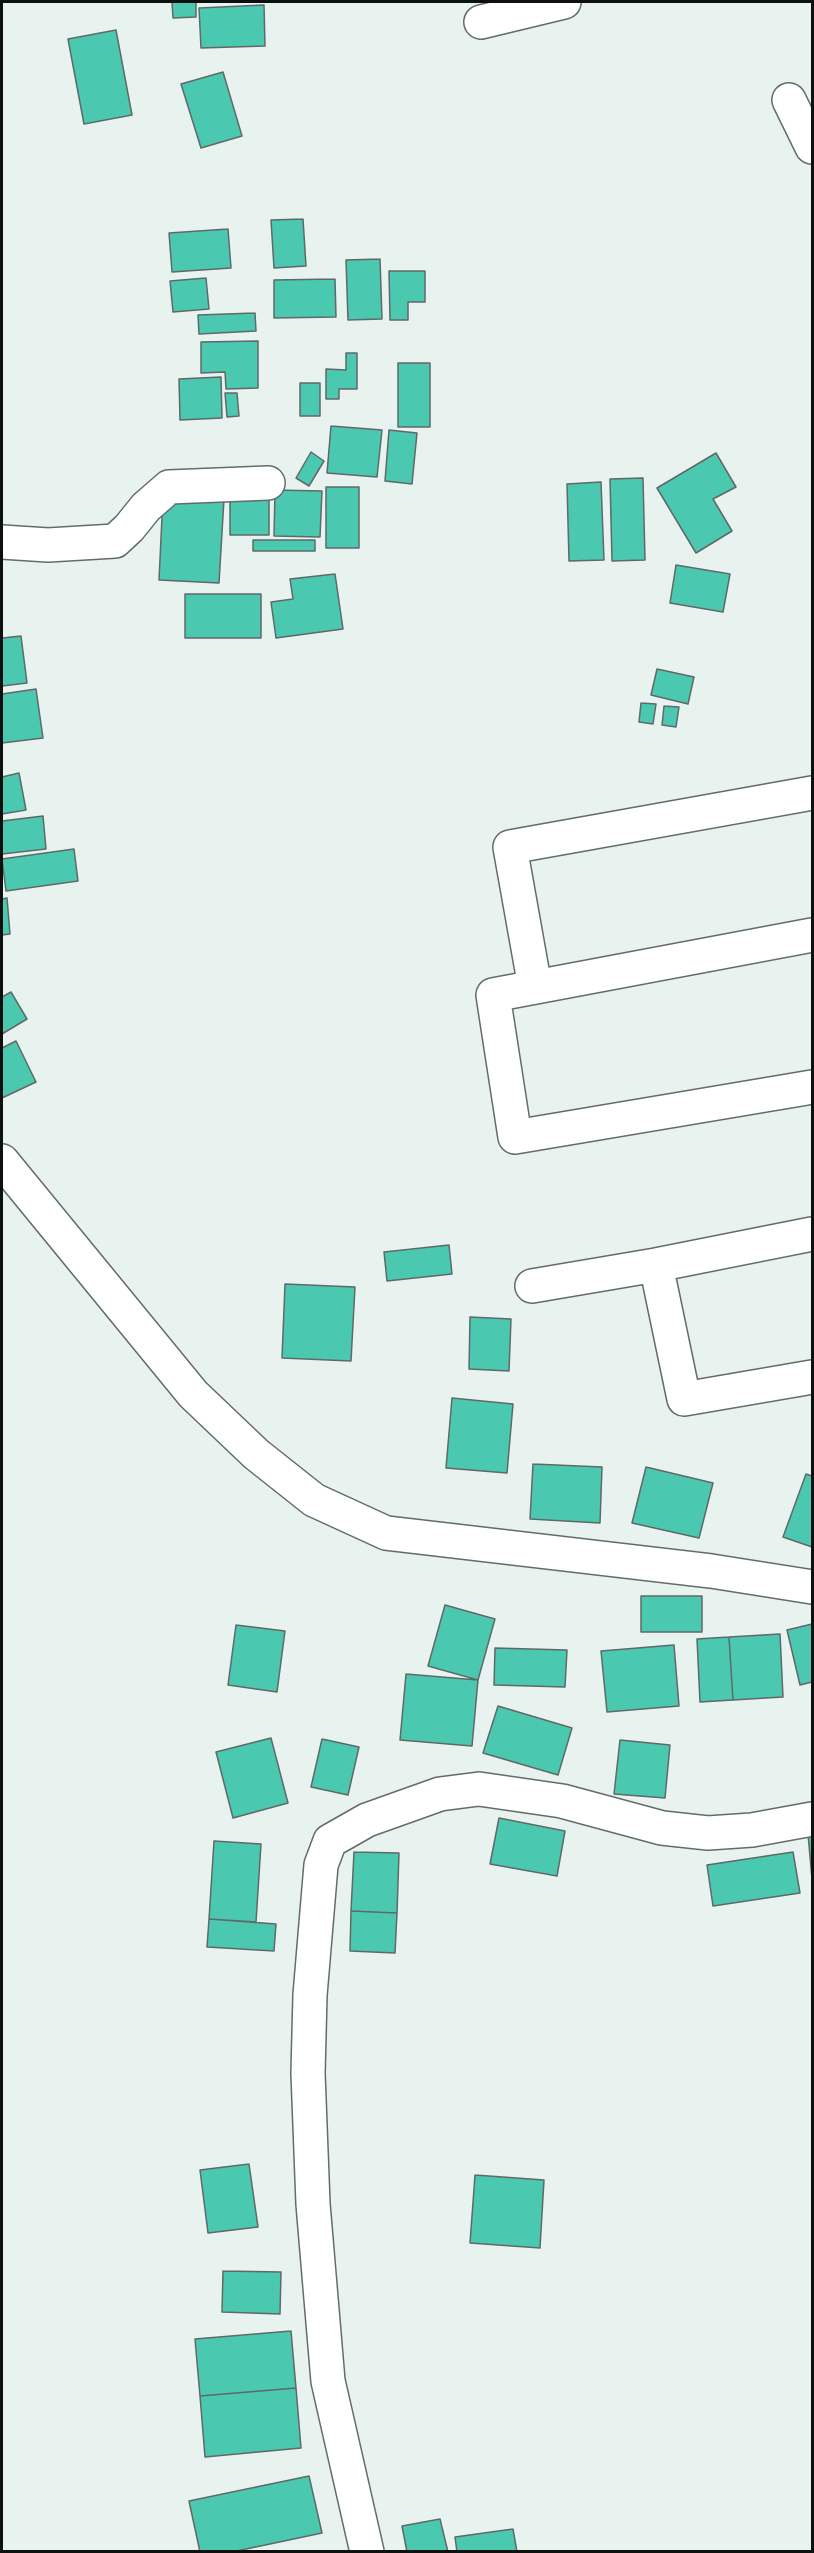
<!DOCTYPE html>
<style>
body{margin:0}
#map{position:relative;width:814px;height:2553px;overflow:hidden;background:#e8f3f0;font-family:"PT Sans Narrow",sans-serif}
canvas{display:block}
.frame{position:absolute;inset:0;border:3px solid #0c100f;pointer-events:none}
</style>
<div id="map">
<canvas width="814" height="2553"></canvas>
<div class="frame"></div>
</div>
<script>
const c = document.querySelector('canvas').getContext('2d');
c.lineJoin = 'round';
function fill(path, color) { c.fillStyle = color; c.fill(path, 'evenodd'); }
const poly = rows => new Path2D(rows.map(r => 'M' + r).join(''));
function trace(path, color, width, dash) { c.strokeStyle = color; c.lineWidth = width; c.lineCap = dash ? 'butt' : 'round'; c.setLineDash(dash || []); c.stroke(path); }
const building = poly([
 [172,2,196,2,196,17,173,18,172,2],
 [264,5,265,46,201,48,199,8,264,5],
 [116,30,132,115,84,124,68,39,116,30],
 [223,72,242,136,201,148,181,84,223,72],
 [303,219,306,266,274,268,271,220,303,219],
 [228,229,231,268,172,272,169,233,228,229],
 [380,259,382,319,348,320,346,260,380,259],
 [389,271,425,271,425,302,408,302,408,320,390,320,389,271],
 [206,278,209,309,173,312,170,281,206,278],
 [335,279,336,317,274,318,274,280,335,279],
 [255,313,256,331,199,334,198,315,255,313],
 [258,341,258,388,226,389,225,372,201,373,201,342,258,341],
 [346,353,357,353,357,389,339,389,339,399,326,399,326,369,346,370,346,353],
 [398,363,430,363,430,427,398,427,398,363],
 [221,377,222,418,180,420,179,379,221,377],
 [300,383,320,383,320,416,300,416,300,383],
 [225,393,237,393,239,416,227,417,225,393],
 [331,426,382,430,377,477,327,473,331,426],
 [389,430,417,433,412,484,385,481,389,430],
 [311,452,324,461,309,486,296,478,311,452],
 [716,453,736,487,713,499,732,531,696,553,657,488,716,453],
 [643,478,645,560,612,561,610,479,643,478],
 [601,482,604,560,569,561,567,484,601,482],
 [326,487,359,487,359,548,326,548,326,487],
 [230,490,269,490,269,535,230,535,230,490],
 [275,490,322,491,320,537,274,536,275,490],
 [163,496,224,499,219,583,159,580,163,496],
 [253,540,315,540,315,551,253,551,253,540],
 [676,565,730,574,723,612,670,603,676,565],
 [335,574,343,629,276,638,271,602,293,599,290,579,335,574],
 [185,594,261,594,261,638,185,638,185,594],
 [21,636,27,683,2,686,2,638,21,636],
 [657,669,694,677,688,704,651,695,657,669],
 [36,689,43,738,2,743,2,694,36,689],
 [641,703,656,704,653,724,639,722,641,703],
 [664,706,679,707,676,727,662,725,664,706],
 [19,773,26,810,2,814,2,777,19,773],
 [43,816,46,849,2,854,2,821,43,816],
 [74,849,78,881,6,891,2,859,74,849],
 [7,898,10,934,2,935,2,899,7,898],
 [11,992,27,1019,2,1034,2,997,11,992],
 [16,1041,36,1082,2,1098,2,1048,16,1041],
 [449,1245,452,1274,387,1281,384,1252,449,1245],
 [285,1284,355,1287,351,1361,282,1358,285,1284],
 [470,1317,511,1319,509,1371,469,1369,470,1317],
 [452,1398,513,1404,507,1473,446,1468,452,1398],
 [533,1464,602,1467,600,1523,530,1519,533,1464],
 [646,1467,713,1483,699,1538,632,1523,646,1467],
 [806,1474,812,1476,812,1547,783,1537,806,1474],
 [641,1596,702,1596,702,1632,641,1632,641,1596],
 [445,1605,495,1619,478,1680,428,1666,445,1605],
 [812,1624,812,1682,800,1685,787,1630,812,1624],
 [236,1625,285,1631,277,1692,228,1685,236,1625],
 [780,1634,783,1697,733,1700,729,1637,780,1634],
 [729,1637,733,1700,700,1702,697,1639,729,1637],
 [674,1645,679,1706,607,1712,601,1651,674,1645],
 [495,1648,567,1650,565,1687,494,1685,495,1648],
 [406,1674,478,1680,472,1746,400,1740,406,1674],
 [498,1706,572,1728,558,1775,483,1753,498,1706],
 [271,1738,288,1803,233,1818,216,1752,271,1738],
 [322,1739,359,1747,348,1795,311,1787,322,1739],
 [620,1740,670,1745,665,1798,614,1794,620,1740],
 [499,1818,565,1831,557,1876,490,1864,499,1818],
 [808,1834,812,1834,812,1879,808,1834],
 [214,1841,261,1844,256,1922,209,1919,214,1841],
 [354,1852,399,1853,397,1913,351,1911,354,1852],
 [793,1852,800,1893,713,1906,707,1865,793,1852],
 [351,1911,397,1913,395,1953,350,1951,351,1911],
 [209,1919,276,1924,274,1951,207,1947,209,1919],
 [249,2164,258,2227,208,2233,200,2170,249,2164],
 [475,2175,544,2180,540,2248,470,2243,475,2175],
 [223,2271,281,2272,280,2314,222,2312,223,2271],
 [291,2331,296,2388,200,2396,195,2339,291,2331],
 [296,2388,301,2448,205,2457,200,2396,296,2388],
 [309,2476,322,2533,232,2552,200,2552,189,2501,309,2476],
 [440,2519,448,2552,407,2552,402,2526,440,2519],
 [513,2529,517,2552,457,2552,455,2537,513,2529]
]);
fill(building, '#4ac9b0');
trace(building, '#606967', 1.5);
const minor = poly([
 [481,22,564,2],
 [789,100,812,147],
 [2,542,48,545,115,541,129,528,146,507,169,487,268,483],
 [812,935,493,995,515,1137,812,1087],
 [535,987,510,847,812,793],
 [2,1161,193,1394,256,1454,314,1500,386,1533,711,1571,812,1587],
 [812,1234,656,1265,684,1399,812,1377],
 [532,1286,656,1265],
 [367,2552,328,2381,313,2204,308,2073,310,1995,321,1865,330,1841,367,1820,440,1794,479,1789,562,1801,662,1828,708,1833,752,1830,812,1819]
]);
trace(minor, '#636c69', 36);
trace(minor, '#fff', 33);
</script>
